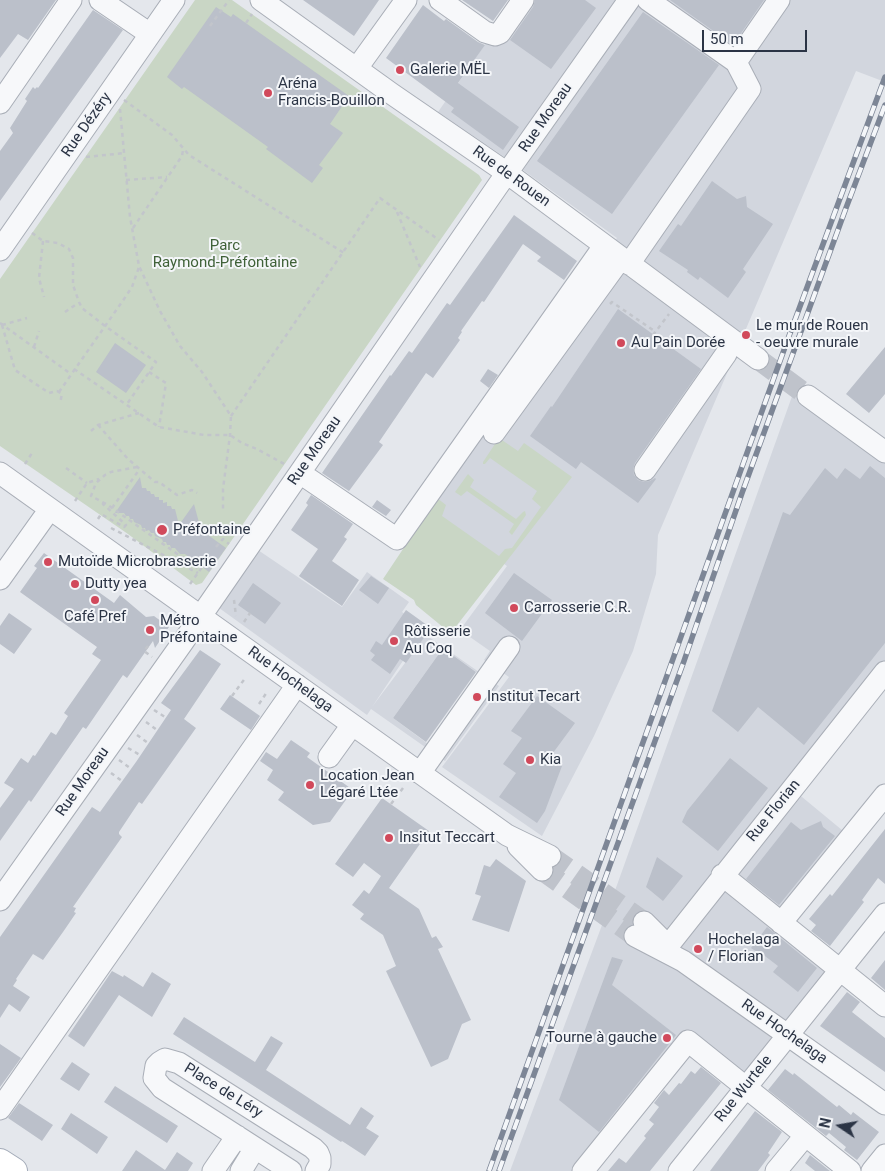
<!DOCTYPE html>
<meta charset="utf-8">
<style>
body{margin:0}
#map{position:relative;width:885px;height:1171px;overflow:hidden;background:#e4e7ec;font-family:Roboto,sans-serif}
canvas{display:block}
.north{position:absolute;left:815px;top:1101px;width:50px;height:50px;-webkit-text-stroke:4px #f4f6f9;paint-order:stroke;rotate:282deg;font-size:14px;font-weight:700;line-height:20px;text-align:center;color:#2b3445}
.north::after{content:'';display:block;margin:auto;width:18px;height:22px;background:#2b3445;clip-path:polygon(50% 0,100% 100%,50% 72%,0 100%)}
.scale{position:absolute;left:702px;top:30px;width:105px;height:22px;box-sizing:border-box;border:2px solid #2b3445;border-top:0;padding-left:6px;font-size:15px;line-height:18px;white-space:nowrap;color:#2b3445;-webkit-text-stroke:4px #f4f6f9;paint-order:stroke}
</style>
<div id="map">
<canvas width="885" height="1171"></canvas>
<div class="north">N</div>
<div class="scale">50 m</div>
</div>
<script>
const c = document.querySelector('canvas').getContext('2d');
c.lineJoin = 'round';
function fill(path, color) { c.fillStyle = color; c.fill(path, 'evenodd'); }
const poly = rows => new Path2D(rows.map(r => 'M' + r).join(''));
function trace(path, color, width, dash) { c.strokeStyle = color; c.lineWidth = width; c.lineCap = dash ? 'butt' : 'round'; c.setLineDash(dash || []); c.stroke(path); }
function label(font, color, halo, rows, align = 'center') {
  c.font = font + ' Roboto,sans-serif'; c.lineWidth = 4; c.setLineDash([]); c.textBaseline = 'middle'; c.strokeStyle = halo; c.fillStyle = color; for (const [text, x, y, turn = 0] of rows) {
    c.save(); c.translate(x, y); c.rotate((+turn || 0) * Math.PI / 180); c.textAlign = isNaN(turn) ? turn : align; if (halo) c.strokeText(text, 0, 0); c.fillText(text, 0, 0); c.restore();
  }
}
fill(poly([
 [516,0,618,0,506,158,438,112],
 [640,0,885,0,885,82,856,71,658,535,656,574,633,651,594,736,542,836,442,767,509,677,484,660,490,651,460,630,507,566,424,508,617,238,523,170],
 [795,388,885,452,885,673,796,792,848,835,781,923,840,970,738,1088,679,1044,580,1171,510,1171,617,885],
 [255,548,342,607,367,572,409,602,402,612,425,628,372,707,426,635,499,686,445,761,371,709,367,715,215,605],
 [443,648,479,674,428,744,393,718]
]), '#d2d6de');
fill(poly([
 [195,0,232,0,479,175,482,180,202,583,196,585,128,534,0,446,0,279],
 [499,438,518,451,524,443,572,477,454,629,444,628,416,605,414,600,383,579,437,498,446,505,442,516,499,556,505,549,512,548,541,507,532,499,537,491,490,458,485,464,483,464,483,462],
 [468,474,474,480,470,487,516,519,523,512,525,511,526,515,512,535,509,532,514,524,467,491,461,496,455,492]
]), '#c9d6c5');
fill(poly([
 [0,0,56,0,28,40,18,34,0,58],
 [303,0,379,0,354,36],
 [462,0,508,0,493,21],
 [535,0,585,0,596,8,551,69,510,40,533,7],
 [670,0,764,0,733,45],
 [423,5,444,21,446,19,478,42,485,45,458,83,519,127,503,150,451,112,454,108,386,58],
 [216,7,231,17,233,14,349,96,330,124,343,133,319,165,323,168,312,183,266,149,268,147,184,87,182,89,167,77],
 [93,10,123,30,0,201,0,151,13,133,10,128,27,101,25,99,33,87,35,89,37,87,38,88],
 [643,12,719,65,612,214,537,161],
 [712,181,737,199,746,196,747,207,773,224,743,269,746,272,728,298,700,277,698,280,687,272,688,270,659,251,678,224,681,226],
 [514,215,577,261,564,280,537,261,541,257,523,244,484,302,482,301,461,331,462,332,458,338,460,340,433,378,426,373,379,442,383,445,349,491,322,473,390,375,391,376,409,351,412,353,447,303,450,305],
 [618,309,701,369,635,463,633,469,634,475,638,480,644,482,650,481,655,478,656,479,638,503,581,462,576,469,530,436,551,406,552,407],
 [115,343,146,365,126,393,96,372],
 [885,347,885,394,869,413,846,394],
 [488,369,498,375,489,388,480,381],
 [870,466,885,478,885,643,804,745,758,707,738,732,712,711,783,512,790,515,825,468,837,479,845,468,860,479],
 [140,477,142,488,146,488,147,491,150,491,151,494,154,494,155,497,159,497,159,500,163,500,163,503,167,502,167,506,171,506,172,509,175,509,179,525,194,504,201,530,226,548,209,572,185,554,180,554,175,548,171,548,170,545,167,545,166,542,163,542,162,539,155,536,154,533,151,533,149,530,146,531,145,528,142,528,141,525,134,522,133,519,130,519,129,516,126,516,124,513,115,513],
 [311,495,353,524,344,537,347,539,332,561,359,580,342,606,299,576,318,549,291,530,308,505,306,503],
 [377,500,391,510,386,516,372,507],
 [44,553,114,603,120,595,146,617,154,616,169,627,155,648,153,641,127,678,123,675,86,729,83,727,31,802,29,800,0,841,0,808,14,789,4,783,21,758,28,763,33,755,35,756,51,732,56,735,68,716,64,713,101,660,92,654,97,647,20,592,37,568,34,566],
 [514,573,552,600,522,641,485,613],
 [371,576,389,588,378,604,359,590],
 [253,583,281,603,265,624,238,605],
 [406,610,431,628,406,663,400,659,390,674,371,660,375,655,370,651,376,641,382,645],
 [9,613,32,629,14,654,0,644,0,626],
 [443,648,476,672,426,742,393,718],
 [200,650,221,664,184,719,196,728,142,804,139,802,119,832,119,834,122,837,73,907,76,908,74,912,76,913,63,932,43,960,33,954,16,979,17,980,13,986,30,997,20,1012,9,1004,0,1018,0,937,92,807,100,812,136,762,171,710,161,703],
 [230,695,260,716,251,730,220,709],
 [537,696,575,723,550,757,562,766,545,811,537,823,499,797,516,773,503,764,522,738,511,731],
 [291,740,310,753,307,757,353,790,330,822,313,825,278,800,284,792,267,780,273,770,260,761,266,752,277,759],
 [730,758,768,788,718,851,682,822,687,811],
 [382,798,429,831,389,888,419,909,432,938,436,936,443,947,438,949,471,1020,462,1024,448,1059,431,1067,386,971,396,966,383,935,360,919,364,914,352,905,364,890,369,894,381,876,364,863,353,877,335,864],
 [821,821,823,827,835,836,779,905,746,879,791,822,801,830],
 [885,829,885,884,878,878,862,900,864,902,830,946,811,931,816,925,809,919,830,894,832,896],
 [657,857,683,876,663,901,646,887],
 [496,859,526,881,509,932,472,920,481,896,475,894,484,865,490,867],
 [767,927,817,968,798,992,773,972,778,966,761,953,760,954,751,948],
 [612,957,623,960,612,985,676,1035,599,1132,559,1100],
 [885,960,885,990,871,978],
 [112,971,123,977,124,975,143,987,152,972,171,984,152,1017,119,995,84,1047,68,1036],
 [847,992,860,1002,852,1012,885,1038,885,1072,820,1026],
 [184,1017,255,1062,271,1036,283,1043,266,1070,350,1125,361,1107,374,1116,366,1128,379,1136,365,1156,342,1141,341,1142,173,1034],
 [0,1044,21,1058,0,1087],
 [72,1062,90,1074,79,1091,60,1079],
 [701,1067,721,1083,650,1171,608,1171,619,1158,626,1163,646,1138,644,1136,654,1124,649,1120,659,1107,654,1103,664,1090,669,1095,679,1083,681,1084,691,1071,695,1074],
 [785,1069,793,1075,794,1073,837,1107,839,1105,851,1115,853,1112,879,1132,857,1160,844,1150,846,1147,829,1133,826,1136,768,1090],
 [115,1086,178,1126,167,1143,104,1102],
 [19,1103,53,1125,42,1141,8,1118],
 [755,1111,782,1132,768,1153,770,1155,758,1171,710,1171],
 [71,1113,108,1137,97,1154,61,1129],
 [136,1150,165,1170,177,1152,193,1163,188,1171,122,1171],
 [810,1155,830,1171,815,1171,805,1163]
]), '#bbc0ca');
trace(poly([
 [758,359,808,396],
 [550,856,644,922],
 [542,870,635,936]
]), '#bfc3cb', 21, [21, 11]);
const minor = poly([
 [100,0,150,34],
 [261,0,392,94,507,173,758,359],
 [440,0,485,32,495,35,500,33,523,0],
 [648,0,736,62],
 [357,68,406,0],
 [0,103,71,0],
 [0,250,174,0],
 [629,264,750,89,736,62,779,0],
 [808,396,885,452],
 [494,433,621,258],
 [645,470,726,354],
 [0,473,507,835,550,856],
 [300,473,397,539,604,246],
 [0,579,50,509],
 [329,757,352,725],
 [420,773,509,647],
 [518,846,542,870],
 [722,875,885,1006],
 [0,900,183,642,497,187,629,0],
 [644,922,669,947],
 [781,923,885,795],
 [635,936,683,961,885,1104],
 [664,951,885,672],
 [0,1109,297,685],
 [213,1171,237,1136],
 [241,1171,255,1148],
 [291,1171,162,1088,154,1078,156,1066,160,1062,165,1059,179,1063,313,1148,318,1153,320,1158,320,1164,316,1171],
 [583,1171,688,1041,850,1171],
 [679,1171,885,914],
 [776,1171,805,1136],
 [872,1171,885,1155]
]);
const major = poly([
 [0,1162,14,1171]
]);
trace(minor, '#a9aeb7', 23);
trace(major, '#a3abb8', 28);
trace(poly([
 [246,23,252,14],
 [210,26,229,0],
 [124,100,172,135,189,155,344,253],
 [120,109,130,217,139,266,160,311,180,346,202,372,231,416,230,435,223,489,223,512],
 [86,157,125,153],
 [126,180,167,177],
 [397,212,420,267],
 [133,228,182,156,183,150],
 [32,233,43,241,58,243,69,249,73,258,73,285,79,302,82,308,105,326,156,362,127,404],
 [43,241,39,278,44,297],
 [610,304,612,302,656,332],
 [65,312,78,303],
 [0,323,71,374],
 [2,325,15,370,49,393,57,391,62,394,60,403],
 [2,325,27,318],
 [653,335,669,314],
 [34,347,39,331],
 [74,369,159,427,204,435,230,435,242,443,257,449,286,465],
 [149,372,166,383,159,427],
 [59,392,124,299,132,287,139,267],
 [231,416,380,198,439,240],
 [98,425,128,459,155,482,159,482,177,495,192,490,197,493],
 [91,431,98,425,139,413],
 [25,464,32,453],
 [137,467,111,472,105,475,96,483,91,496,108,505,200,570],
 [66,468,87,483],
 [75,501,87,483,99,479],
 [112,508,139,470],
 [98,519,101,514,124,527,126,525,103,504,103,503],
 [111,528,198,573],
 [216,547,223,539,229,544],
 [190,584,205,563],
 [234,600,236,616],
 [244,622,250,613],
 [164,623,167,618],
 [148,646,144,651,152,657],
 [232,696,246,677],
 [259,704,267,692],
 [154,710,165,717],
 [146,722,157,730],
 [137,735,148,743],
 [128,748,140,755],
 [119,760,130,768],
 [111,773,122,781],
 [391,804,403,788]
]), '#c2c5cb', 2.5, [4, 4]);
trace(minor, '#f7f8fa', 21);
trace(major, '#fff', 26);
const rail = poly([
 [489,1171,789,336,885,77],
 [499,1171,684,661,742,493,846,208,885,105]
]);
trace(rail, '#7d8696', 5.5);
trace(rail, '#f4f6f9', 4, [11]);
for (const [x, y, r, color] of [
 [400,70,5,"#d1495b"],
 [268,93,5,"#d1495b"],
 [746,335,5,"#d1495b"],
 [621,343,5,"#d1495b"],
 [162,530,6,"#d1495b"],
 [48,562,5,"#d1495b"],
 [75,584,5,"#d1495b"],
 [95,600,5,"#d1495b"],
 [514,608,5,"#d1495b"],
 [150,630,5,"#d1495b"],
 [394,641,5,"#d1495b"],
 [477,697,5,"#d1495b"],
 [530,760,5,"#d1495b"],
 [310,785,5,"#d1495b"],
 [389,838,5,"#d1495b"],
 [698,949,5,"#d1495b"],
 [667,1038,5,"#d1495b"]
]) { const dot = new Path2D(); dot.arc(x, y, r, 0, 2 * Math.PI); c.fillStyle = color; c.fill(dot); trace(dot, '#f4f6f9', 2); }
label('15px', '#2b3445', '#f4f6f9', [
 ["Galerie MËL",410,70],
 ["Aréna",278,84],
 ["Francis-Bouillon",278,101],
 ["Le mur de Rouen",756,326],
 ["- oeuvre murale",756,343],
 ["Au Pain Dorée",631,343],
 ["Préfontaine",173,530],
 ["Mutoïde Microbrasserie",58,562],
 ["Dutty yea",85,584],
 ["Carrosserie C.R.",524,608],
 ["Café Pref",95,617,"center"],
 ["Métro",160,621],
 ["Préfontaine",160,638],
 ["Rôtisserie",404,632],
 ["Au Coq",404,649],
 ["Institut Tecart",487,697],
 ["Kia",540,760],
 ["Location Jean",320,776],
 ["Légaré Ltée",320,793],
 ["Insitut Teccart",399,838],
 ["Hochelaga",708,940],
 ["/ Florian",708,957],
 ["Tourne à gauche",657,1038,"right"]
], 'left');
label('15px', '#2b3445', '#f4f6f9', [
 ["Rue Moreau",546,118,-55],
 ["Rue Dézéry",87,125,-55],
 ["Rue de Rouen",511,177,36],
 ["Rue Moreau",315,451,-55],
 ["Rue Hochelaga",290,680,36],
 ["Rue Moreau",83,782,-55],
 ["Rue Florian",774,811,-51],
 ["Rue Hochelaga",784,1032,35],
 ["Rue Wurtele",744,1089,-51],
 ["Place de Léry",223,1091,32]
]);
label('15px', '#3f6138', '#f4f6f9', [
 ["Parc",225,246],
 ["Raymond-Préfontaine",225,263]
]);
</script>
